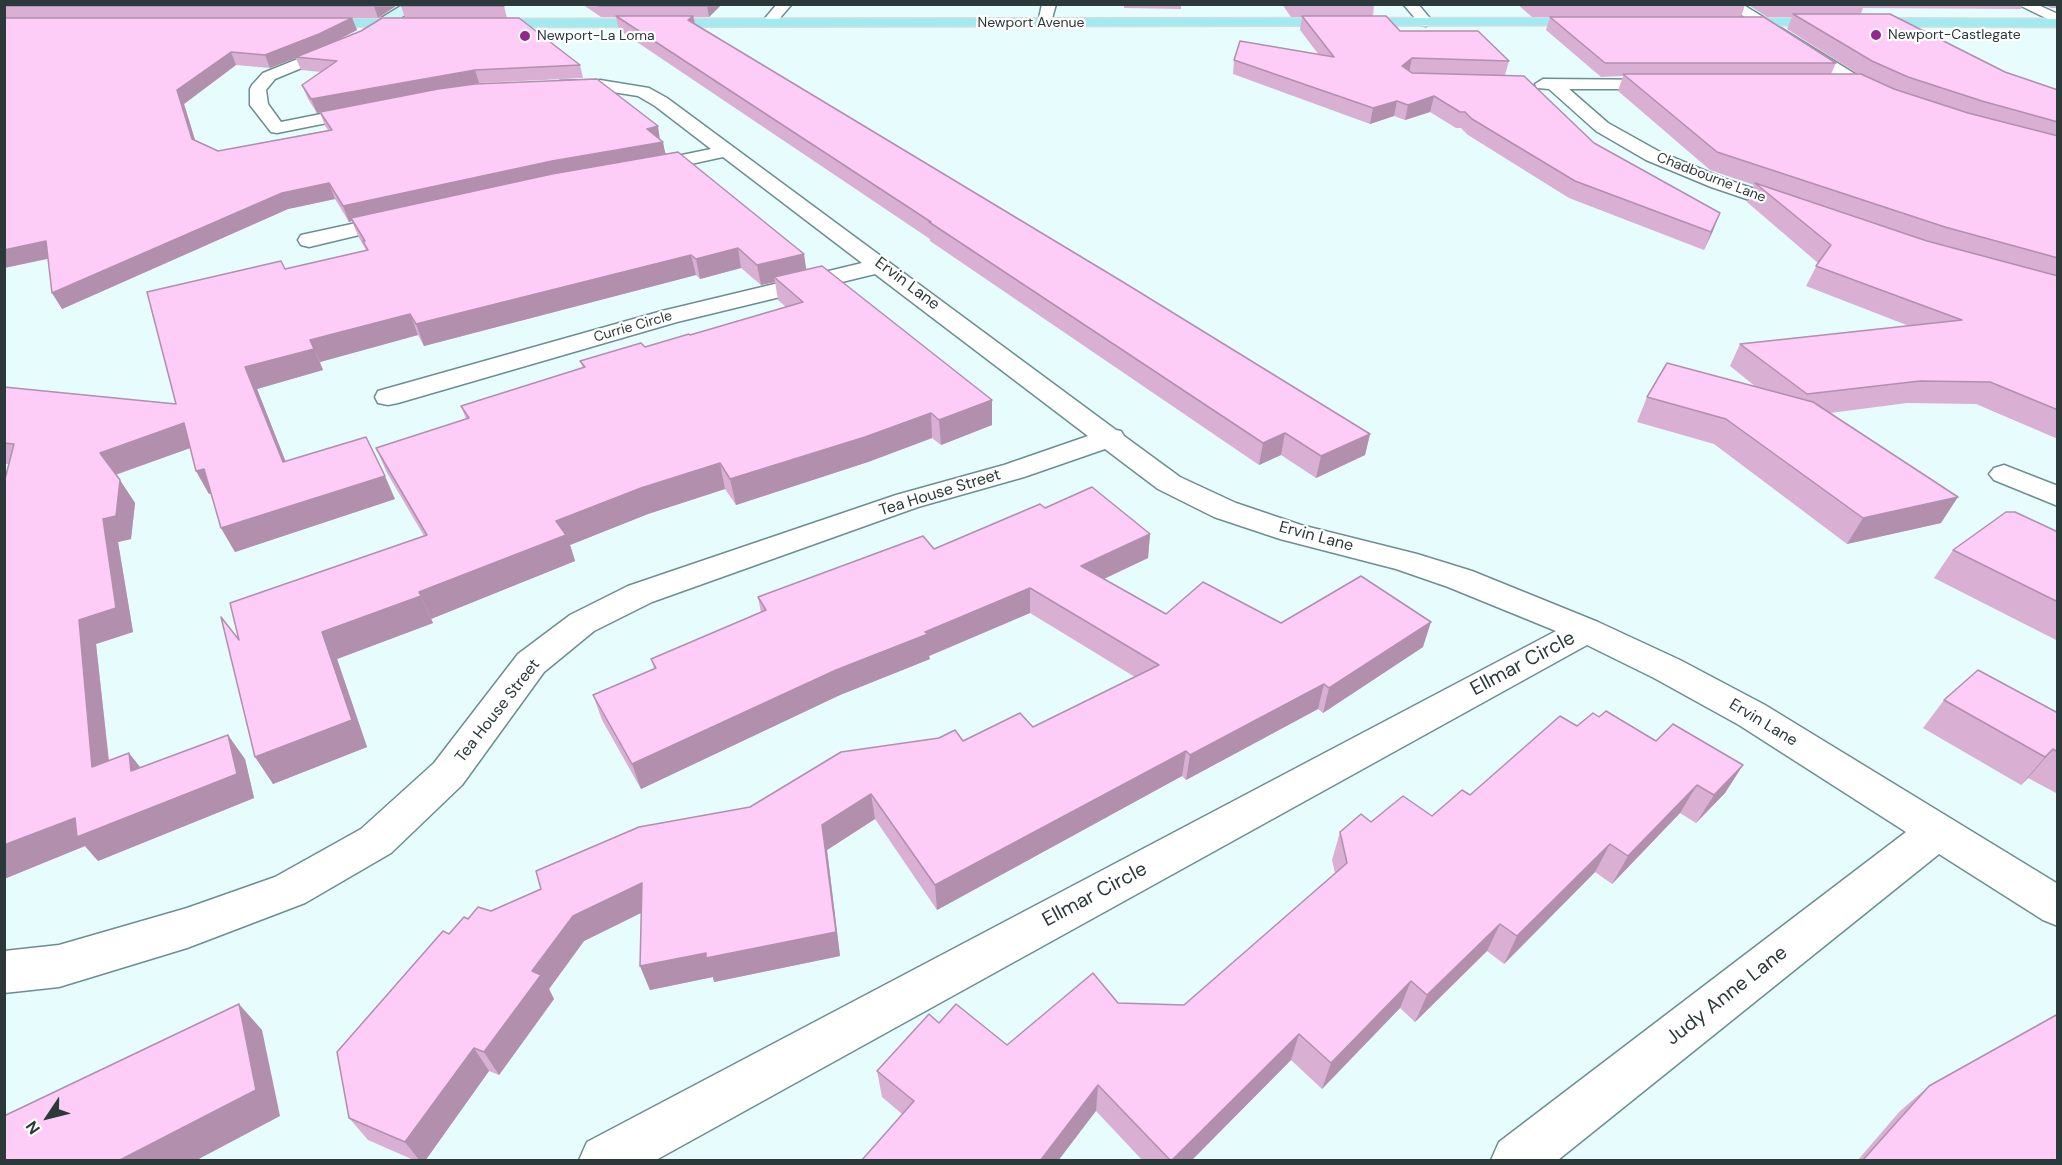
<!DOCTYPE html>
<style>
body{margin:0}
#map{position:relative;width:2062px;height:1165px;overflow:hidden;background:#e6fcfd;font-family:"DM Sans",sans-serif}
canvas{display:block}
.frame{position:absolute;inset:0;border:6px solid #2b393a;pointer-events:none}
.north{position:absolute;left:18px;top:1087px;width:60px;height:60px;-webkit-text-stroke:4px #fff;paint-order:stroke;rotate:235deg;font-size:16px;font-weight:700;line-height:24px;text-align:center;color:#2b393a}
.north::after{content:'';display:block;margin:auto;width:21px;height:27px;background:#2b393a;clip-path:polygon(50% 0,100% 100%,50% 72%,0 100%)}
</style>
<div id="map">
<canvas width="2062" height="1165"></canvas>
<div class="frame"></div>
<div class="north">N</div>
</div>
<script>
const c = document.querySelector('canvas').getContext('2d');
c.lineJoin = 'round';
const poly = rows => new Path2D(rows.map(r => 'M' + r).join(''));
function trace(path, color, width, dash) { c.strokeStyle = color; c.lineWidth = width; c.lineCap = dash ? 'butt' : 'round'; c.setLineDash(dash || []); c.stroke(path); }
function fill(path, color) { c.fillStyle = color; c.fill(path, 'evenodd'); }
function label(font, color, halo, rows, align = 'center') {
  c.font = font + ' "DM Sans",sans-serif'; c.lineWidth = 4.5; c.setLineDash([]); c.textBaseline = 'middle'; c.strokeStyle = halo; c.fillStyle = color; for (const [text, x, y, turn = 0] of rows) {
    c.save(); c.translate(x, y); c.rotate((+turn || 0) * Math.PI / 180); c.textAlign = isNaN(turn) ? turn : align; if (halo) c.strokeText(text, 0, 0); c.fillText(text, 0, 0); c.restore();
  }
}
const minor = poly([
 [777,4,792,4,773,26,763,26,761,23,777,4],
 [1042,4,1056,4,1050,26,1045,27,1038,23,1042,4],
 [1403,4,1418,4,1433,22,1426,26,1421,25,1403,4],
 [1725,4,1742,4,1889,95,1887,99,1881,100,1851,87,1725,4],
 [2017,4,2036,4,2058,14,2058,24,2017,4],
 [340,42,345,44,348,47,345,50,275,79,266,90,268,104,281,122,366,105,372,106,375,110,372,114,277,133,271,132,250,105,250,89,252,85,263,73,340,42],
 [1543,79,1671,80,1673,84,1671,88,1665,89,1569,89,1608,123,1660,152,1725,179,1799,204,1802,208,1799,212,1792,214,1785,212,1711,187,1646,160,1596,131,1549,89,1537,88,1535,84,1543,79],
 [600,80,649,88,667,98,1116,430,1121,431,1124,436,1180,477,1236,503,1301,525,1417,554,1472,571,1598,622,1680,660,1765,705,2058,884,2058,926,2043,920,1939,854,1558,1160,1491,1160,1499,1142,1906,832,1739,725,1654,678,1587,645,656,1160,579,1160,587,1142,1556,631,1448,587,1396,569,1280,539,1214,517,1158,489,1105,449,1024,477,918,507,652,602,594,631,544,672,462,785,391,853,305,903,187,948,59,987,4,993,4,951,59,945,187,908,275,877,361,829,434,763,518,654,570,615,628,586,896,495,1004,465,1088,436,875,274,677,322,398,403,388,405,378,403,375,397,378,391,662,311,862,263,723,157,645,174,638,172,635,168,638,164,711,149,655,106,638,96,600,90,560,91,552,86,560,81,600,80],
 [398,214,405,216,409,220,405,224,309,247,301,245,298,240,301,235,398,214],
 [2004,465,2058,486,2058,506,1994,480,1989,474,1994,468,2004,465]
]);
const secondary = poly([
 [404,4,422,4,388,26,378,26,376,23,378,20,404,4]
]);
const primary = poly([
 [1593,18,1598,19,1600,22,1598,25,480,27,473,23,480,19,1593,18],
 [1728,18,2058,19,2058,27,1723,25,1721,22,1723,19,1728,18],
 [309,19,420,19,427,23,420,27,304,26,302,23,304,20,309,19]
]);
trace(minor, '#6d8e91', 3);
trace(secondary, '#6d8e91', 3);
trace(primary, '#d9dbdc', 3);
fill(minor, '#fff');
fill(secondary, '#cff5f8');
fill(primary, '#a0ebf1');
fill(poly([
 [4,4,399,4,378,18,4,18],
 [582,4,722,4,709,17,694,17,695,24,1370,434,1365,455,1316,478,1281,455,1259,465,930,241,930,239,619,30,616,17,601,17],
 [1124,4,1181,4,1181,9,1124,8],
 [1282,4,1374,4,1373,16,1400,31,1509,61,1505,75,1594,143,1720,213,1704,250,1569,198,1468,135,1461,128,1456,128,1430,112,1405,120,1394,116,1370,124,1233,74,1234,60,1319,55,1300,30,1302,17,1291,17],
 [1517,4,1744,4,1745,5,1741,17,1532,17],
 [1747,4,2023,4,2021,9,1863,8,1861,14,2005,72,2058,90,2058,439,1976,404,1907,403,1830,413,1941,523,1847,544,1714,444,1637,422,1647,397,1756,387,1730,366,1740,344,1909,326,1806,286,1818,263,1747,202,1754,185,1710,170,1618,91,1623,76,1601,77,1546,30,1550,17,1836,63,1831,74,1858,74,1787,29,1792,17,1767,17],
 [2042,4,2058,4,2058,8,2051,8],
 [401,6,504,6,507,18,405,18],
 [4,18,352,18,357,30,333,42,580,65,583,78,479,83,469,85,660,140,666,154,806,269,992,400,992,425,941,445,932,438,868,462,736,505,725,489,648,514,570,545,575,561,431,619,433,623,337,659,367,747,273,784,239,640,424,536,387,473,376,448,466,419,461,406,583,368,580,361,645,347,690,335,786,307,778,300,775,282,761,285,741,268,700,279,696,275,424,346,418,335,320,362,323,370,257,389,285,461,395,499,235,552,221,528,211,493,209,494,196,471,190,448,116,475,135,503,131,539,118,542,133,632,96,644,109,760,140,768,245,759,254,798,98,861,85,846,4,879,4,483,9,464,4,464,4,387,176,404,285,269,366,250,359,238,352,221,349,222,335,199,288,209,62,309,48,259,4,268],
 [296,58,301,70,321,72,302,85,308,99,317,113,320,112,325,126,328,130,218,151,195,140,184,104,236,65,270,68],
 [1045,508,1150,534,1148,558,1104,579,1166,614,1281,623,1423,647,1323,713,1318,709,1186,780,1182,776,937,910,875,819,827,850,840,956,714,982,713,977,650,990,640,966,641,913,584,941,549,989,554,999,499,1075,489,1071,425,1161,416,1161,368,1140,349,1118,449,934,468,919,491,911,750,807,963,741,1033,727,1135,677,1030,613,929,656,930,659,840,695,641,789,602,720,593,695,654,669,651,659,761,613,758,597,934,549],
 [2058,532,2058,641,1934,578,1953,550],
 [1944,700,2058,713,2058,794,2028,778,2021,785,1923,728],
 [1599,717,1656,741,1743,765,1725,793,1696,823,1680,813,1612,884,1595,872,1504,964,1487,951,1415,1022,1400,1008,1322,1089,1291,1060,1191,1161,1143,1161,1096,1111,902,1114,882,1097,877,1071,939,1023,1007,1045,1118,1003,1184,1005,1335,873,1332,860,1340,832,1371,822,1432,816,1470,795,1577,726],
 [1929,1086,2058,1161,1857,1161,1900,1111]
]), '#daafd4');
fill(poly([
 [376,4,399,4,378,18,374,6],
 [708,4,722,4,709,17,707,6],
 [693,16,696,30,688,20],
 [352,18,357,30,324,47,270,68,265,55],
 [231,52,236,65,184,104,199,153,192,139,177,90],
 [1412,58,1409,73,1402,66],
 [475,70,479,83,317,113,311,99],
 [1434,96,1430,112,1405,120,1408,105],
 [1397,101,1394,116,1370,124,1373,108],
 [658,126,660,140,647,129],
 [663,142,666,157,351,218,352,221,349,222,343,206,552,161],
 [329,183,335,199,288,209,62,309,52,293,282,193],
 [1720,213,1713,231,1704,250,1711,232],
 [46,241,55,257,4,268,4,250],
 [738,248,741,268,700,279,696,259],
 [804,254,807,274,774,277,775,282,761,285,757,265],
 [691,255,696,275,424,346,416,324],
 [410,314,418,335,320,362,310,340],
 [314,349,323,370,257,389,295,485,283,462,245,367],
 [992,400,992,425,941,445,939,420],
 [931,413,932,438,868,462,736,505,730,479],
 [184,423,196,446,114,475,100,453],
 [1285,433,1281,455,1259,465,1263,443],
 [1370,434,1365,455,1316,478,1321,456],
 [720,463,725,489,648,514,570,545,575,561,431,619,419,592,556,521,641,488],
 [204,469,217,492,209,494,196,471],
 [385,476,395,499,235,552,221,528],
 [120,480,135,503,131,539,118,542,133,632,96,644,112,791,92,767,79,620,103,519],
 [1958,497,1941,523,1847,544,1863,518],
 [1150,534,1148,558,1080,590,1081,566],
 [1030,588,1030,613,929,656,930,659,840,695,641,789,632,764,836,670,925,632],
 [421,596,433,623,337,659,367,747,273,784,255,757,322,632],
 [1431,622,1423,647,1323,713,1329,688],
 [1324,684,1318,709,1186,780,1190,755],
 [228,735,245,759,254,798,98,861,85,846,4,879,4,845],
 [2053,749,2028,778,2021,785,2045,757],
 [1186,751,1182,776,937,910,935,885],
 [129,753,148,777,131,771],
 [1743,765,1725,793,1696,823,1714,795],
 [1697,785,1680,813,1612,884,1628,856],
 [871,794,875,819,827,850,840,956,714,982,713,977,650,990,640,966,822,825],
 [1610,844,1595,872,1504,964,1517,936],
 [642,883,651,908,584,941,549,989,554,999,499,1075,484,1052,532,971,573,916],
 [1500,924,1487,951,1415,1022,1427,995],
 [1411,981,1400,1008,1322,1089,1331,1063],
 [239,1004,262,1030,280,1116,195,1161,118,1161],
 [1299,1034,1291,1060,1191,1161,1171,1161],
 [474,1048,489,1071,425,1161,420,1161,405,1142],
 [1098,1085,1096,1111,1058,1161,1040,1161]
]), '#b18fad');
const building = poly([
 [4,4,376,4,374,6,4,6,4,4],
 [403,4,502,4,504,6,401,6,403,4],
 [597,4,708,4,707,6,598,6,597,4],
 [1292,4,1374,4,1375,5,1293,5,1292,4],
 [1534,4,1744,4,1745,5,1535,5,1534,4],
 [1771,4,1864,4,1865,5,1772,5,1771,4],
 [1793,14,1890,14,2005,72,2058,90,2058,122,1982,101,1908,77,1872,61,1793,14],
 [616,16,693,16,688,20,1123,282,1370,434,1321,456,1285,433,1263,443,929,222,931,222,616,16],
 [1302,16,1386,16,1400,31,1478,31,1509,61,1412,58,1402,66,1412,73,1524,76,1594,143,1720,213,1711,232,1575,181,1472,119,1465,112,1460,112,1434,96,1408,105,1397,101,1373,108,1234,60,1240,41,1334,57,1302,16],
 [1550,17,1764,17,1836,63,1605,63,1550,17],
 [4,18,352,18,319,34,265,55,231,52,177,90,192,139,218,151,332,130,320,112,438,89,475,84,597,79,658,126,647,129,663,142,552,161,343,206,329,183,282,193,52,293,46,241,4,250,4,18],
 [382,18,519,18,580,65,475,70,311,99,302,85,337,61,296,57,361,31,382,18],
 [1623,74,1861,74,1894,89,1968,113,2058,136,2058,258,1945,227,1717,152,1623,74],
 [678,152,804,254,757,265,738,248,696,259,691,255,416,324,410,314,310,340,314,349,245,367,283,462,366,437,385,476,221,528,204,469,196,471,184,423,100,453,120,480,116,516,103,519,116,608,79,620,92,767,129,753,131,771,228,735,237,774,77,837,75,818,4,845,4,483,14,444,4,443,4,387,176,404,147,292,281,261,285,269,368,250,363,241,365,241,351,218,552,174,678,152],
 [1755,183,1927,241,2058,276,2058,410,1990,382,1920,381,1807,394,1740,344,1962,320,1816,266,1831,245,1755,183],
 [822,266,992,400,939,420,931,413,865,437,730,479,720,463,641,488,556,521,566,535,419,592,421,596,322,632,352,720,255,757,221,617,239,640,230,603,427,535,376,448,469,418,461,406,585,367,580,361,641,343,645,347,689,334,690,335,803,302,774,277,822,266],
 [1667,363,1813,402,1958,497,1863,518,1726,419,1647,397,1667,363],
 [1092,487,1150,534,1081,566,1166,614,1203,582,1281,623,1361,576,1431,622,1329,688,1324,684,1190,755,1186,751,935,885,871,794,822,825,836,932,706,958,706,953,640,966,642,883,573,916,532,971,541,975,484,1052,474,1048,405,1142,349,1118,337,1052,443,931,449,934,464,917,468,919,478,907,491,911,541,889,536,871,639,827,750,807,841,752,939,738,955,730,963,741,1020,713,1033,727,1159,665,1030,588,925,632,928,634,836,670,632,764,593,695,656,668,651,659,766,610,758,597,923,536,934,549,1040,504,1045,508,1092,487],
 [2006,512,2015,512,2058,532,2058,602,1953,550,2006,512],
 [1978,670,2058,713,2058,752,2053,749,2045,757,1944,700,1978,670],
 [1606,711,1656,741,1673,724,1743,765,1714,795,1697,785,1628,856,1610,844,1517,936,1500,924,1427,995,1411,981,1331,1063,1299,1034,1171,1161,1098,1085,1040,1161,861,1161,914,1101,877,1071,929,1014,939,1023,956,1004,1007,1045,1093,973,1118,1003,1184,1005,1347,863,1340,832,1361,814,1371,822,1403,796,1432,816,1462,790,1470,795,1560,716,1577,726,1593,713,1599,717,1606,711],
 [239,1004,256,1090,118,1161,4,1161,4,1116,239,1004],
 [2058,1014,2058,1161,1862,1161,1929,1086,2058,1014]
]);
fill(building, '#fdccf7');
trace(building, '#b18fad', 1.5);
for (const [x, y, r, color] of [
 [1876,35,6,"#91288d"],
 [525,36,6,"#91288d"]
]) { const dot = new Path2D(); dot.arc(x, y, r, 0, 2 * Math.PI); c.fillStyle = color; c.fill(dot); trace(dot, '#fff', 2); }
label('14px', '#2b393a', '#fff', [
 ["Newport Avenue",1031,23],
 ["Chadbourne Lane",1711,178,21],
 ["Currie Circle",633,327,-16]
]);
label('14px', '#2b393a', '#fff', [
 ["Newport-Castlegate",1888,35],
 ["Newport-La Loma",537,36]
], 'left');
label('16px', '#2b393a', '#fff', [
 ["Ervin Lane",907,284,37],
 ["Tea House Street",940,493,-17],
 ["Ervin Lane",1316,537,15],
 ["Tea House Street",498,711,-52],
 ["Ervin Lane",1763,723,31]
]);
label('20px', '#2b393a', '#fff', [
 ["Ellmar Circle",1523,664,-28],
 ["Ellmar Circle",1095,895,-28],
 ["Judy Anne Lane",1727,996,-38]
]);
</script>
